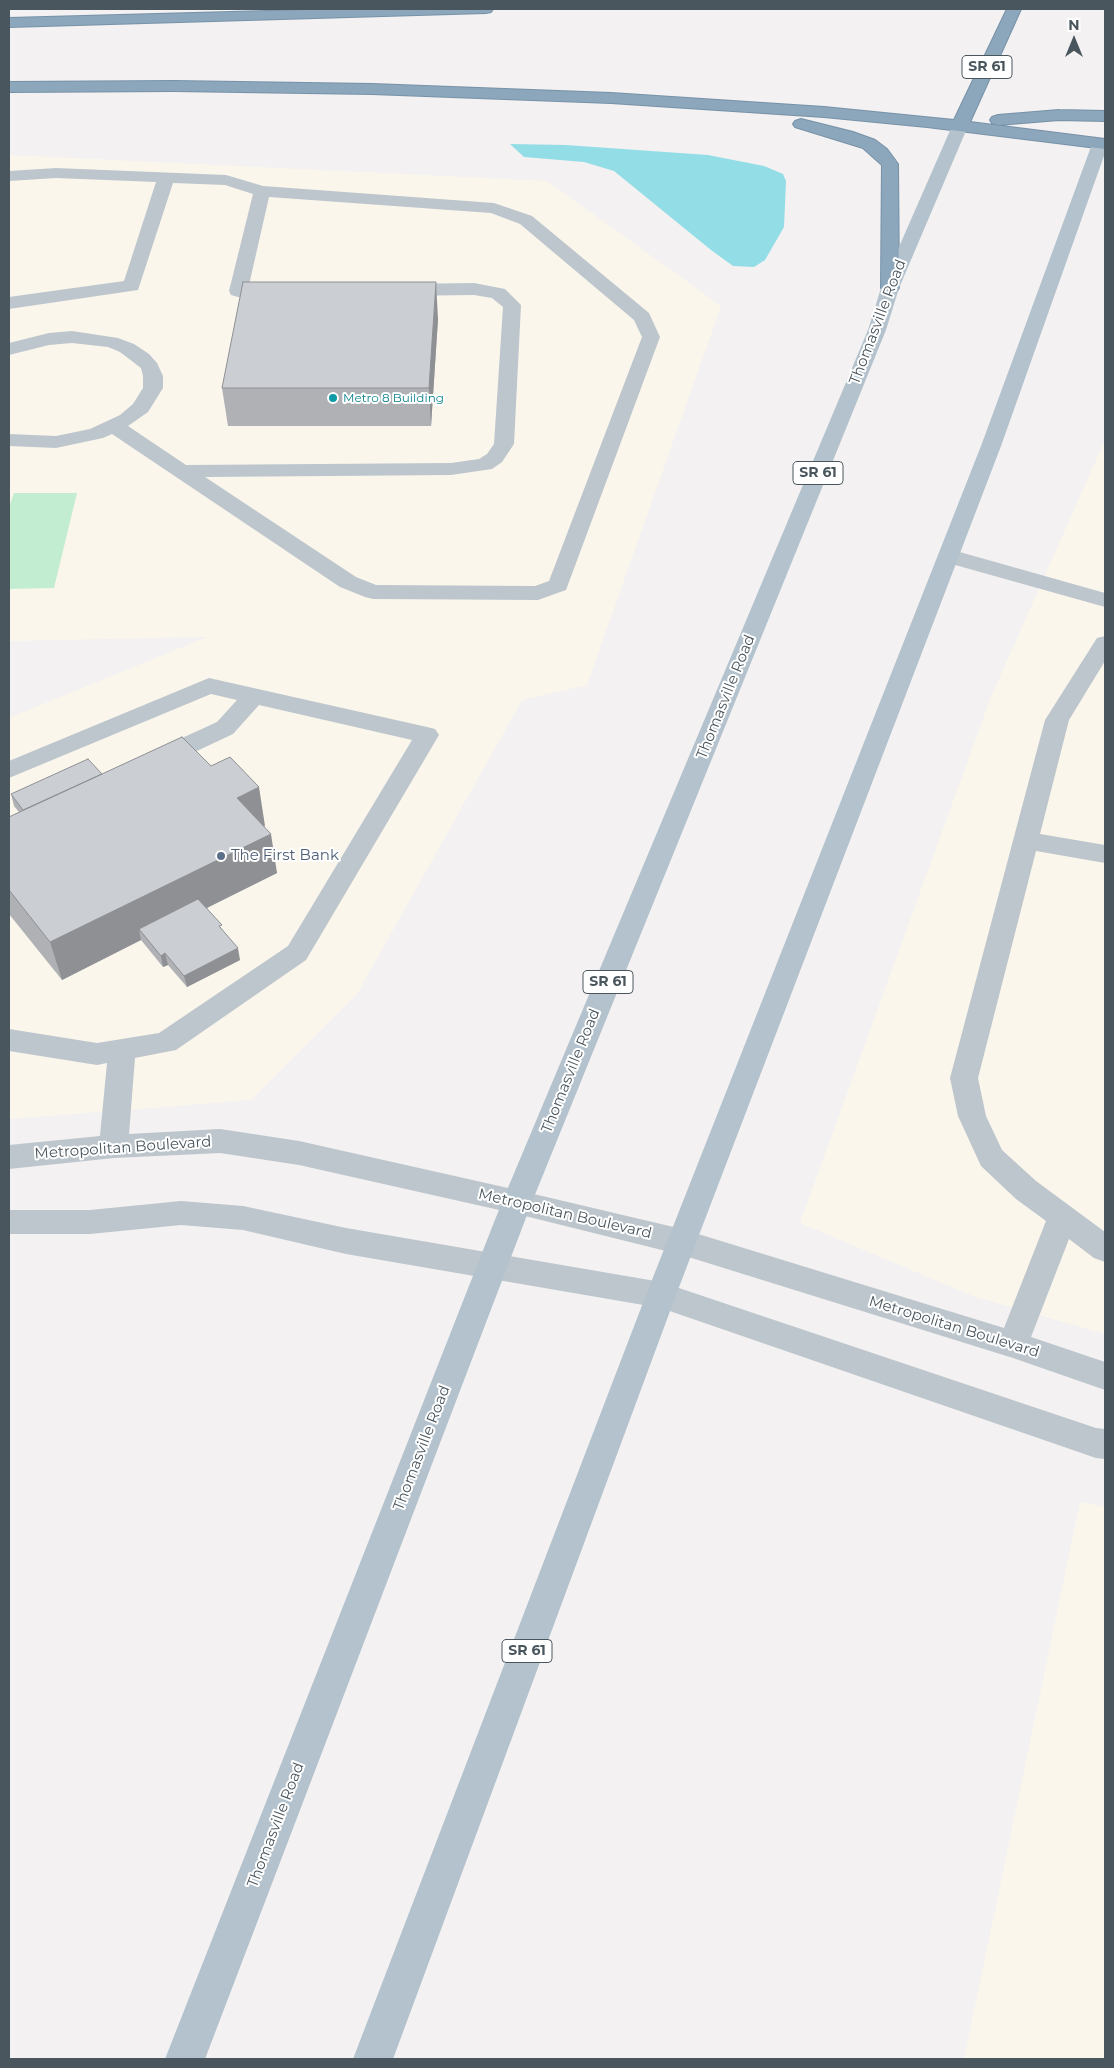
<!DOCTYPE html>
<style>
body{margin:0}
#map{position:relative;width:1114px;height:2068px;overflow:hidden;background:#f3f1f1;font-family:Montserrat,sans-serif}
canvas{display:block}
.frame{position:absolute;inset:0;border:10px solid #4a565d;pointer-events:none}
.north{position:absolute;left:1049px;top:15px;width:50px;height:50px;-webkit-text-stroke:4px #fff;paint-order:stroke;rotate:0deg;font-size:14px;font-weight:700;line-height:20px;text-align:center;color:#4a565d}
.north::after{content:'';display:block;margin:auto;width:18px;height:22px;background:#4a565d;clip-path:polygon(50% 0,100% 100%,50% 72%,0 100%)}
</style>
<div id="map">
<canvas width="1114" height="2068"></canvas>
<div class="frame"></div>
<div class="north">N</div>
</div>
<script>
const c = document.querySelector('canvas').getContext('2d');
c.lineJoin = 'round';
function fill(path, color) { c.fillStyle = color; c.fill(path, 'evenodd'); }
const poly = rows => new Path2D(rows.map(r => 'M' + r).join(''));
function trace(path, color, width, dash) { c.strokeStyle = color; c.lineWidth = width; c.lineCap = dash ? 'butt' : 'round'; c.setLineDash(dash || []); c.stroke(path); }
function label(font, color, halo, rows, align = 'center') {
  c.font = font + ' Montserrat,sans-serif'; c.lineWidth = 4; c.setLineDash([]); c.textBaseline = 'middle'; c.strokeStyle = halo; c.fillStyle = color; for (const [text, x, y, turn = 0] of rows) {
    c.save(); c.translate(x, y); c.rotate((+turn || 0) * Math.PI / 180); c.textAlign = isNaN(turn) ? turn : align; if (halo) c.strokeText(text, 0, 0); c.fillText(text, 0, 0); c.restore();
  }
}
fill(poly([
 [9,155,547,181,721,306,587,685,522,700,357,994,251,1100,9,1119,9,718,207,637,9,641],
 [1105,440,1105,1334,973,1296,800,1223,991,697],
 [1080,1502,1105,1507,1105,2059,964,2059]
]), '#fbf6ec');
fill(poly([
 [14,493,77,493,54,588,9,589,9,507]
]), '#c3edd0');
fill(poly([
 [510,144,566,145,708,155,764,166,783,174,786,181,784,227,765,260,754,267,733,266,711,250,614,171,584,162,524,157]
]), '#93dde7');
const highway = poly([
 [341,9,493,9,491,12,486,13,9,27,9,18,341,9],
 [1007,9,1021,9,970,122,1105,139,1105,149,927,127,824,117,611,103,372,94,174,91,9,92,9,82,174,81,372,84,611,93,824,107,954,120,1007,9],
 [1059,110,1105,111,1105,121,1059,120,998,125,992,123,990,120,992,117,998,115,1059,110],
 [801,119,853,132,875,140,887,149,898,164,899,288,896,292,890,294,884,292,881,288,882,165,863,148,795,127,793,124,795,121,801,119]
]);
trace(highway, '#7792a8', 2);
fill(poly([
 [56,168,226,175,263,186,494,203,532,216,649,313,660,337,566,590,538,600,373,599,365,597,340,587,112,434,103,438,56,448,9,446,9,434,56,436,90,429,120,415,133,404,143,388,143,376,141,368,120,352,108,347,72,343,49,345,9,355,9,343,49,333,72,331,118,338,134,344,149,354,157,363,163,376,163,388,148,412,128,426,186,465,451,463,479,459,487,454,494,444,503,307,492,298,474,295,400,296,393,294,391,290,393,286,400,284,474,283,505,289,521,305,514,444,502,462,492,469,451,475,205,477,356,577,376,585,535,586,549,581,642,337,634,320,520,224,491,213,269,197,249,285,277,285,284,287,286,291,284,295,277,297,238,297,231,295,229,291,253,194,225,185,173,183,138,290,9,309,9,297,124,281,156,182,56,178,9,181,9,171,56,168],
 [949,549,1105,593,1105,607,941,561,938,556,941,551,949,549],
 [1105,636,1105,661,1069,720,1040,834,1105,845,1105,863,1036,851,978,1078,986,1116,1002,1150,1036,1181,1105,1232,1105,1262,1094,1258,1069,1239,1031,1337,1105,1362,1105,1390,1013,1358,682,1255,517,1214,299,1165,220,1153,114,1158,9,1169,9,1145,100,1136,107,1063,97,1065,9,1051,9,1029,97,1043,159,1033,288,946,412,740,259,705,233,734,165,766,156,768,147,766,144,760,147,754,217,722,237,700,211,694,9,778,9,761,209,678,427,727,435,729,439,735,306,960,176,1050,135,1058,129,1134,220,1129,299,1141,517,1190,682,1229,1004,1328,1046,1221,1016,1199,981,1166,958,1116,950,1078,1045,720,1097,638,1105,636],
 [181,1201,243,1206,346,1228,661,1282,1096,1428,1105,1429,1105,1459,1096,1458,661,1308,346,1254,243,1230,181,1225,90,1234,9,1234,9,1210,90,1210,181,1201]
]), '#bdc6cc');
fill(poly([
 [960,121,966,123,968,126,899,288,886,330,532,1202,205,2059,165,2059,502,1202,868,330,881,288,952,126,954,123,960,121],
 [1100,139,1105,140,1105,153,1001,446,676,1295,393,2059,353,2059,646,1295,981,446,1092,144,1094,140,1100,139]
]), '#b3c2cd');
fill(highway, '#8ca7bc');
fill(poly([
 [438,319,431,426,228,426,222,388],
 [102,774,265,826,264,826,277,873,207,908,223,931,240,960,187,987,168,965,163,967,141,940,62,980,9,914,9,817,19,812,14,806,11,794]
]), '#afb1b5');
fill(poly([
 [436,282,438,319,431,426,429,388],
 [259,787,265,826,244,837,237,798],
 [271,834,277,873,146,938,139,929,141,940,62,980,50,942],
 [238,948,240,960,187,987,184,976],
 [165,953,168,965,163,967,161,956]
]), '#8e9094');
const building = poly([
 [243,282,436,282,429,388,222,388,243,282],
 [182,737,211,766,230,757,259,787,237,798,271,834,50,942,9,890,9,817,182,737],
 [88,759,102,774,23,810,11,794,88,759],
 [198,899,222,925,219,926,238,948,184,976,165,953,161,956,139,929,198,899]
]);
fill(building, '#cbced3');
trace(building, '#8e9094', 1);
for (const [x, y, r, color] of [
 [333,398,5,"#0f9aa8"],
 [221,856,5,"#5c6f8a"]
]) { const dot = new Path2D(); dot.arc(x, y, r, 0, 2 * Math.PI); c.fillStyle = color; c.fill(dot); trace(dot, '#fff', 2); }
label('12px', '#0d838f', '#fff', [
 ["Metro 8 Building",343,398]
], 'left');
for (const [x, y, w] of [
 [987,67,50],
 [818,473,50],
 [608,982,50],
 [527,1651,50]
]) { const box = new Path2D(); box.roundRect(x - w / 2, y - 11.5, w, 23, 4); c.fillStyle = '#fff'; c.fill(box); trace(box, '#4a565d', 1); }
label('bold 14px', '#4a565d', null, [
 ["SR 61",987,67],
 ["SR 61",818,473],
 ["SR 61",608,982],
 ["SR 61",527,1651]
]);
label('15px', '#4a565d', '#fff', [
 ["Thomasville Road",878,322,-69],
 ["Thomasville Road",726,697,-68],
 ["Thomasville Road",571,1071,-68],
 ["Metropolitan Boulevard",123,1148,-4],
 ["Metropolitan Boulevard",565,1214,13],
 ["Metropolitan Boulevard",954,1327,17],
 ["Thomasville Road",422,1448,-69],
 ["Thomasville Road",276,1825,-69]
]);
label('15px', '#4e5e75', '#fff', [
 ["The First Bank",231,856]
], 'left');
</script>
